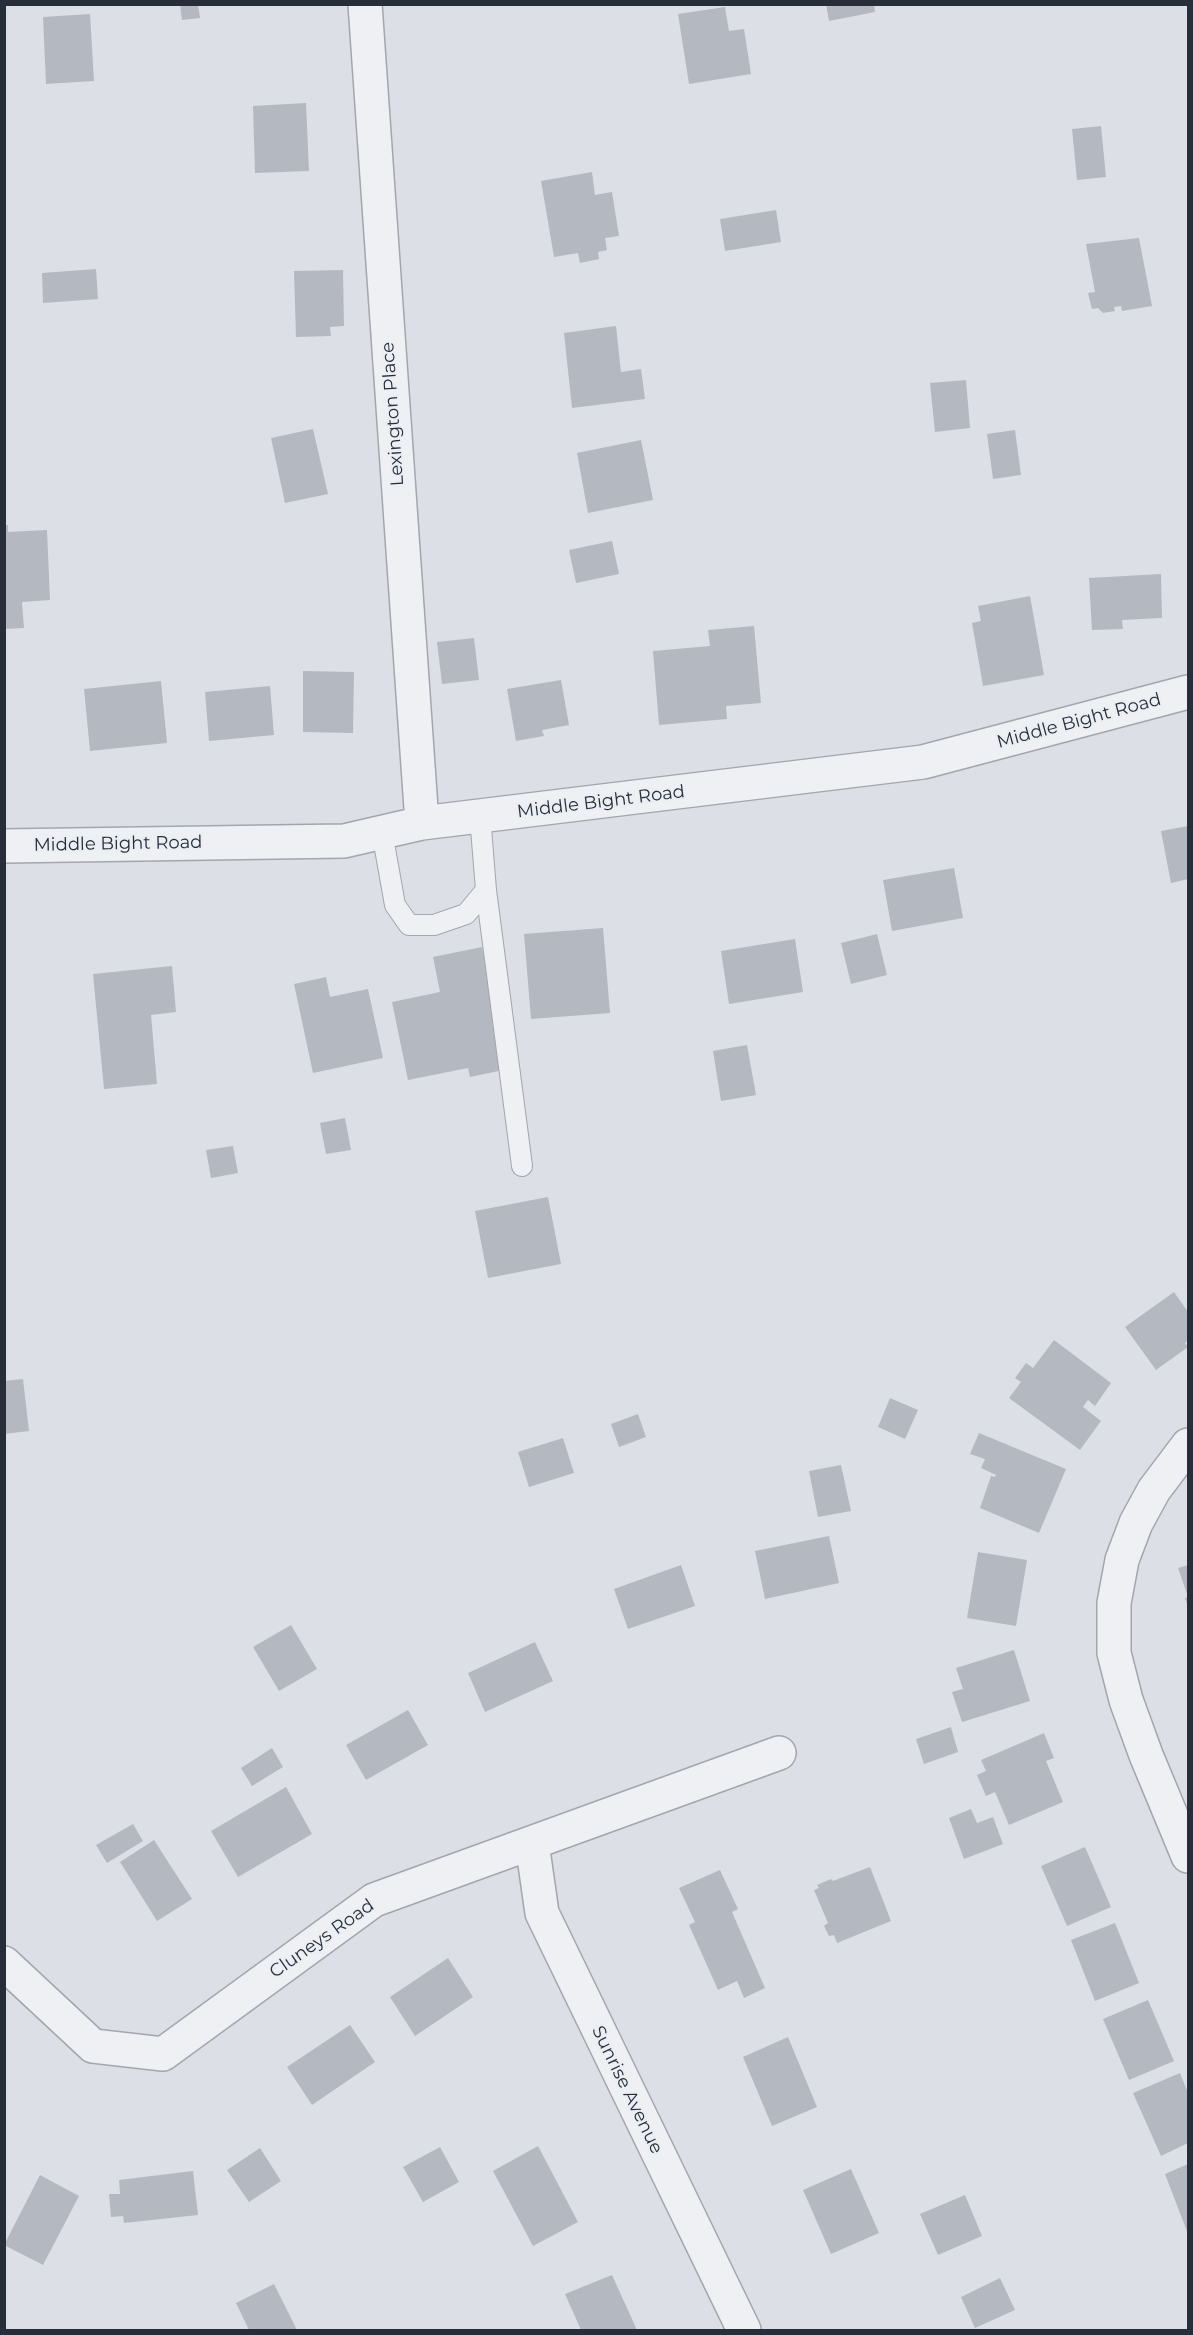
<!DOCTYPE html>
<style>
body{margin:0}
#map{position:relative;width:1193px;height:2335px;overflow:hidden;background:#dcdfe5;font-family:Montserrat,sans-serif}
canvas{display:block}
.frame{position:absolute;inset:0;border:6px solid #272e3a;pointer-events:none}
</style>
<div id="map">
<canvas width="1193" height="2335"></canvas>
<div class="frame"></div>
</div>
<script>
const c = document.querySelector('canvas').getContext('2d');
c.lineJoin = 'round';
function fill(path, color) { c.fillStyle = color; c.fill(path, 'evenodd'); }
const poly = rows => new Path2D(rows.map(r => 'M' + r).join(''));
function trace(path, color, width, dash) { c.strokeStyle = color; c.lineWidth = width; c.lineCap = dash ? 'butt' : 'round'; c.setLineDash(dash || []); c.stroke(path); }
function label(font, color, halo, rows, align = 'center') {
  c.font = font + ' Montserrat,sans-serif'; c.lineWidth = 4.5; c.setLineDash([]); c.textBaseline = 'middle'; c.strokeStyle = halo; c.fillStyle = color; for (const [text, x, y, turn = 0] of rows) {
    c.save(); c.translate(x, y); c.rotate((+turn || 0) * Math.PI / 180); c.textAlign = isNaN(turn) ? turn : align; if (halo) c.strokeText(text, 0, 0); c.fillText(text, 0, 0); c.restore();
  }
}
fill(poly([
 [180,4,198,4,200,18,182,20],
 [826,4,874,4,875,12,829,21],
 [725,7,729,31,744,29,751,74,689,84,678,14],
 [90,14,94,81,46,84,43,17],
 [306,103,309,171,255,173,253,106],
 [1101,126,1106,177,1077,180,1072,129],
 [592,172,595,195,612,192,619,236,605,238,607,250,598,252,599,259,580,263,578,253,554,257,541,181],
 [776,210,781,242,725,251,720,219],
 [1139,238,1152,306,1122,311,1121,306,1114,307,1115,311,1103,313,1098,308,1092,309,1088,293,1095,292,1086,244],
 [96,269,98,299,43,303,42,273],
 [343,270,344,326,330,327,331,336,296,337,294,271],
 [616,326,621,372,641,369,645,399,572,408,564,333],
 [966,380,970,428,935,432,930,383],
 [313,429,328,494,285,503,271,438],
 [1015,430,1021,475,993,479,987,434],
 [641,440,653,500,588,513,577,453],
 [4,525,8,525,8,532,47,530,50,600,22,602,24,628,4,629],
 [612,541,619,574,576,583,569,550],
 [1161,574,1162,618,1122,620,1123,629,1092,630,1089,578],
 [1030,596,1044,675,983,686,972,623,981,621,978,606],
 [754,626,761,703,726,706,727,719,659,725,653,651,710,646,708,630],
 [474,638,479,680,442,684,437,642],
 [303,671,354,672,353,733,303,732],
 [561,680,569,725,542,730,544,736,516,741,507,689],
 [161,681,167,743,90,751,84,689],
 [270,686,274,735,209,741,205,692],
 [1188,826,1188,879,1171,883,1161,831],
 [954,868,963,918,892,931,883,880],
 [603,928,610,1013,531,1019,524,934],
 [877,934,887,975,851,984,841,943],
 [795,939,803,992,729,1004,721,951],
 [482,947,508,1069,470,1077,468,1068,408,1080,392,1002,440,992,433,957],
 [172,966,176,1012,151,1015,157,1084,104,1089,93,974],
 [326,977,330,997,368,989,383,1058,313,1073,294,984],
 [747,1045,756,1095,721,1101,713,1051],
 [345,1118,351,1150,326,1154,320,1123],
 [233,1146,238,1173,211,1178,206,1150],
 [548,1197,561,1264,488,1278,475,1211],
 [1174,1292,1188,1312,1188,1340,1185,1343,1188,1347,1156,1370,1125,1327],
 [1054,1340,1111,1383,1095,1406,1088,1400,1083,1407,1101,1421,1080,1450,1009,1398,1021,1382,1015,1378,1026,1363,1033,1368],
 [23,1379,29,1431,4,1434,4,1381],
 [890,1398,918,1410,905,1439,878,1427],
 [638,1414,646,1437,619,1447,611,1424],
 [979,1433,1066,1469,1039,1533,980,1508,991,1476,995,1477,996,1475,981,1468,985,1459,970,1454],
 [563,1438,574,1473,529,1487,518,1452],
 [841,1465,851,1511,818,1517,809,1471],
 [829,1536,839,1583,765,1599,755,1551],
 [978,1552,1027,1560,1016,1626,967,1618],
 [681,1565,695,1606,628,1629,614,1589],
 [1188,1565,1188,1607,1185,1598,1188,1597,1178,1568],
 [291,1625,317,1669,279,1691,253,1647],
 [535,1642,553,1681,485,1712,468,1673],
 [1014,1650,1030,1701,962,1722,952,1692,963,1689,956,1668],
 [408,1710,428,1745,366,1780,346,1745],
 [951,1727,958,1752,924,1764,916,1739],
 [1044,1733,1054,1758,1046,1761,1063,1802,1009,1825,995,1792,986,1796,977,1775,986,1771,981,1760],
 [272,1748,283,1767,252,1786,241,1768],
 [286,1787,312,1834,238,1877,211,1831],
 [971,1809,977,1823,993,1817,1003,1844,964,1859,949,1818],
 [133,1824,143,1841,107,1863,96,1845],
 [154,1840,192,1899,157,1921,120,1862],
 [1085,1847,1111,1907,1067,1926,1041,1866],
 [870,1867,891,1921,837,1943,834,1935,829,1936,824,1926,828,1923,814,1890,819,1888,817,1885,831,1879,833,1881],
 [720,1870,738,1909,732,1912,765,1988,744,1998,737,1981,718,1990,689,1925,695,1922,679,1888],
 [1115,1923,1139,1983,1095,2001,1071,1940],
 [448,1958,473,1997,415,2036,390,1997],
 [1148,2000,1174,2061,1129,2080,1103,2019],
 [350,2025,375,2062,312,2105,287,2067],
 [788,2037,817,2107,772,2126,743,2057],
 [1180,2073,1188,2093,1188,2143,1161,2156,1133,2093],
 [538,2146,578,2222,533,2246,493,2171],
 [440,2147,459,2182,423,2202,403,2167],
 [260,2148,281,2181,249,2202,227,2170],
 [1188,2164,1188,2234,1165,2174],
 [851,2169,879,2233,831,2254,803,2190],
 [193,2171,198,2215,124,2223,123,2216,111,2217,109,2194,120,2194,119,2180],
 [40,2175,79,2196,43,2265,4,2245],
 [965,2195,982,2236,938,2255,920,2214],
 [612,2275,637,2330,581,2330,565,2294],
 [1000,2278,1015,2310,975,2328,961,2297],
 [274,2284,297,2330,249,2330,236,2303]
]), '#b4b9c1');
const service = poly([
 [480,816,486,890,522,1166],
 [382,832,395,905,409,925,434,925,466,914,486,890]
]);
const minor = poly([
 [365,4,422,823],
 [4,846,344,841,422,823,923,762,1188,692],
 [1188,1445,1154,1490,1136,1523,1122,1560,1114,1603,1114,1653,1126,1700,1146,1755,1188,1856],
 [532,1843,542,1913,744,2330],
 [4,1963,93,2046,163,2054,374,1900,779,1753]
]);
trace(service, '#a2a6ae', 22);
trace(minor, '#a2a6ae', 36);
trace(service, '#eef0f4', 20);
trace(minor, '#eef0f4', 33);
label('18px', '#272e3a', '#ebeef3', [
 ["Lexington Place",393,414,-94],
 ["Middle Bight Road",1079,721,-15],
 ["Middle Bight Road",601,802,-7],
 ["Middle Bight Road",118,844,-1],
 ["Cluneys Road",322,1939,-35],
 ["Sunrise Avenue",627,2090,64]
]);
</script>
